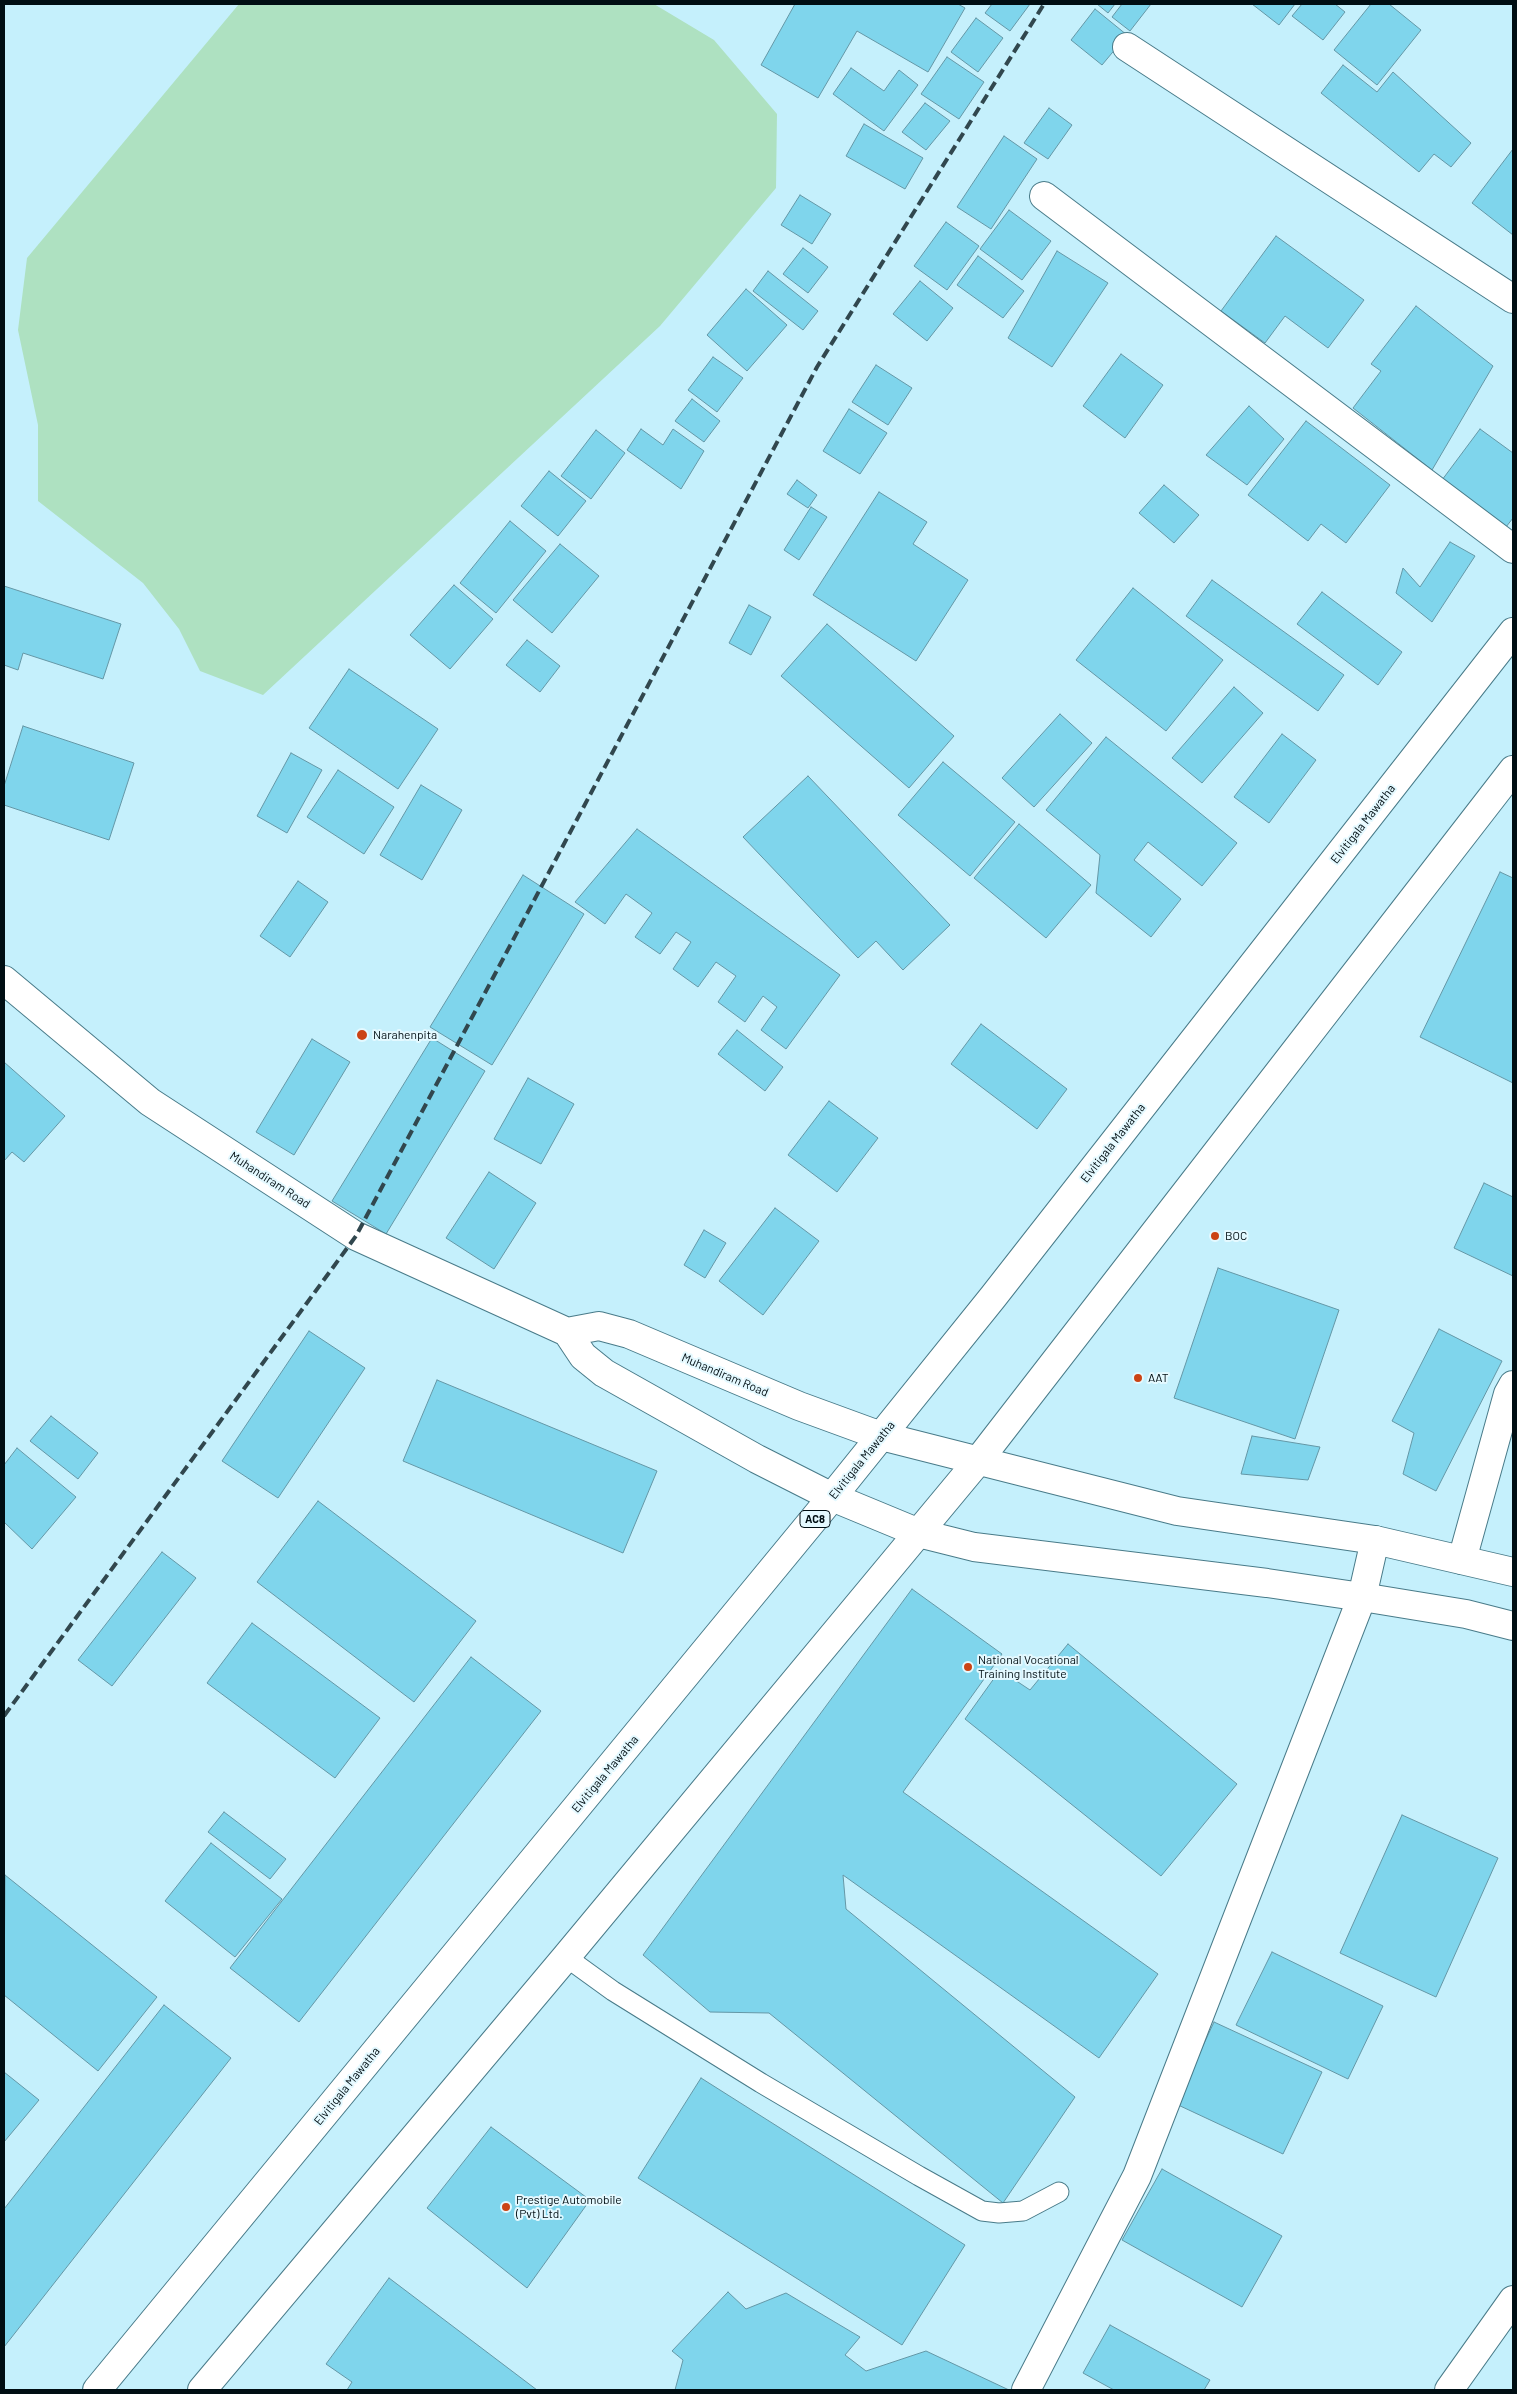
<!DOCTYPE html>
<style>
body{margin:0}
#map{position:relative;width:1517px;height:2394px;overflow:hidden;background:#c5f0fc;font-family:Barlow,sans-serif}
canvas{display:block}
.frame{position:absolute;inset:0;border:5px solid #000e13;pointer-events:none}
</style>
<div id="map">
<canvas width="1517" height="2394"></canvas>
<div class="frame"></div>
</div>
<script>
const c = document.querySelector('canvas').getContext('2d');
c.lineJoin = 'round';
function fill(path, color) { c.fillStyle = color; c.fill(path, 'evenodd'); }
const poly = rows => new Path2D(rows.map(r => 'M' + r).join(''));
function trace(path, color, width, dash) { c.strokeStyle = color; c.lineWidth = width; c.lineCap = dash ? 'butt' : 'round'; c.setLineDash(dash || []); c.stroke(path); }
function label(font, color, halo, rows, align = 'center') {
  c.font = font + ' Barlow,sans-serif'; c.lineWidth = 4; c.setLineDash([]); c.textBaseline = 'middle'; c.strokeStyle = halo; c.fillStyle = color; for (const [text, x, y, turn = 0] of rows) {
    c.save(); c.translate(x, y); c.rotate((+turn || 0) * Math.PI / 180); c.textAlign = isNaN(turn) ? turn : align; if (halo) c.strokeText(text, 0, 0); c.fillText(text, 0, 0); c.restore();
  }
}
fill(poly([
 [239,4,654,4,714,40,777,114,776,188,660,326,263,695,200,671,179,629,143,583,38,501,38,425,18,330,27,258]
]), '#aee1c1');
const building = poly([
 [795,4,958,4,965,8,928,72,857,31,818,98,761,65,795,4],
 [992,4,1030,4,1010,31,985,13,992,4],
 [1097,4,1115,4,1108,13,1097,4],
 [1122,4,1151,4,1130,31,1112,17,1122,4],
 [1252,4,1295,4,1279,25,1252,4],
 [1302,4,1335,4,1345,12,1323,40,1292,16,1302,4],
 [1371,4,1389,4,1421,30,1377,85,1334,50,1371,4],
 [1095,9,1127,35,1102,65,1071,40,1095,9],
 [976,18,1003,38,978,72,951,52,976,18],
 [947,57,984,82,959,119,921,94,947,57],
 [1343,65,1377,92,1393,72,1471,143,1451,167,1434,154,1419,172,1321,93,1343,65],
 [851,68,884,91,899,70,918,85,884,131,833,94,851,68],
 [925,103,950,121,926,150,902,132,925,103],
 [1049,108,1072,125,1048,159,1024,143,1049,108],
 [864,124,923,158,905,189,846,156,864,124],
 [1004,136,1037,159,991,229,957,207,1004,136],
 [1513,149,1513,235,1472,203,1513,149],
 [800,195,831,214,812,244,781,225,800,195],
 [1009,210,1051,241,1022,280,980,249,1009,210],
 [946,222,979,246,947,290,914,266,946,222],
 [1276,236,1364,300,1328,348,1285,316,1265,343,1221,311,1276,236],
 [803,248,828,267,808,293,783,274,803,248],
 [1057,251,1108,283,1052,367,1008,338,1057,251],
 [978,256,1024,291,1003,318,957,285,978,256],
 [768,271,818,311,803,330,753,291,768,271],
 [920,281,953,308,927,341,893,314,920,281],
 [746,289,787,325,747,371,707,335,746,289],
 [1416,306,1493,366,1432,470,1353,408,1381,371,1371,364,1416,306],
 [1121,354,1163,385,1125,438,1083,406,1121,354],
 [713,357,743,378,717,412,688,390,713,357],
 [876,365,912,388,888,425,852,402,876,365],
 [692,399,720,421,704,442,675,421,692,399],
 [1249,406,1284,439,1247,485,1206,455,1249,406],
 [849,409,887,433,860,474,823,451,849,409],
 [1306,421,1390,485,1346,543,1321,524,1308,541,1248,495,1306,421],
 [641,429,663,445,673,429,704,451,681,489,627,450,641,429],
 [1480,429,1513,453,1513,518,1506,527,1442,480,1480,429],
 [596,430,625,453,591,499,561,476,596,430],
 [549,471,586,501,558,536,521,506,549,471],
 [797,480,817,495,808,508,787,494,797,480],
 [1164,485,1199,515,1174,543,1139,513,1164,485],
 [879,492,927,522,913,544,968,580,916,661,813,595,879,492],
 [811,507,827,517,799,560,784,550,811,507],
 [510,521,546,551,496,613,460,583,510,521],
 [1450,542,1475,556,1432,622,1396,593,1403,568,1420,587,1450,542],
 [560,544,599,576,552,633,513,600,560,544],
 [1212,580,1344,675,1318,711,1186,616,1212,580],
 [454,585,493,619,450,669,410,635,454,585],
 [4,586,121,624,103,679,23,653,18,670,4,665,4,586],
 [1133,588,1223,660,1166,731,1076,660,1133,588],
 [1322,592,1402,652,1378,685,1297,624,1322,592],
 [749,605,771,617,751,655,729,643,749,605],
 [827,624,954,736,909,788,781,676,827,624],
 [527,640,560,666,540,692,506,665,527,640],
 [349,669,438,729,398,789,309,728,349,669],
 [1234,687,1263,713,1202,783,1172,758,1234,687],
 [1060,714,1092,743,1034,807,1002,778,1060,714],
 [23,726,134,763,109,840,4,805,4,786,23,726],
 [1282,734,1316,760,1269,823,1234,797,1282,734],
 [1106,737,1237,843,1202,886,1148,842,1134,860,1181,899,1151,937,1096,893,1100,855,1046,810,1106,737],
 [291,753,322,770,287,833,257,816,291,753],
 [943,762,1015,822,970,876,898,815,943,762],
 [338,770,394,807,364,854,307,817,338,770],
 [808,776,950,925,903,970,876,941,858,958,743,837,808,776],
 [421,785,462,810,422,880,380,855,421,785],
 [1019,824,1091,885,1046,938,974,878,1019,824],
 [637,829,840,975,786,1049,761,1030,777,1007,763,996,745,1022,718,1002,736,976,716,962,698,987,673,969,691,942,676,932,660,954,635,937,652,913,626,894,605,924,575,902,637,829],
 [1500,872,1513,878,1513,1083,1420,1037,1500,872],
 [523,875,584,914,492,1065,430,1027,523,875],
 [298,881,328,902,290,957,260,936,298,881],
 [981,1024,1067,1089,1037,1129,951,1064,981,1024],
 [737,1030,783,1067,765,1091,718,1054,737,1030],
 [432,1038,485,1071,386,1234,332,1201,432,1038],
 [312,1039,350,1062,294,1155,256,1132,312,1039],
 [4,1062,65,1116,24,1162,12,1152,4,1161,4,1062],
 [528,1078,574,1104,541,1164,494,1139,528,1078],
 [829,1101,878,1138,837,1192,788,1155,829,1101],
 [489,1172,536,1203,494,1269,446,1238,489,1172],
 [1484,1183,1513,1197,1513,1276,1454,1248,1484,1183],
 [775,1208,819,1241,763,1315,719,1281,775,1208],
 [704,1230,726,1243,705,1278,684,1265,704,1230],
 [1218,1268,1339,1310,1295,1439,1174,1398,1218,1268],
 [1439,1329,1502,1361,1436,1491,1403,1474,1414,1433,1392,1421,1439,1329],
 [309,1331,365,1368,278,1498,222,1461,309,1331],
 [437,1380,657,1471,623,1553,403,1461,437,1380],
 [51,1416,98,1453,78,1479,30,1441,51,1416],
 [1252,1436,1320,1447,1308,1480,1241,1474,1252,1436],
 [17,1448,76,1497,32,1549,4,1522,4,1465,17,1448],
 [318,1501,476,1621,414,1702,257,1582,318,1501],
 [162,1552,196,1578,112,1686,78,1660,162,1552],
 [912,1589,1002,1654,903,1792,1158,1974,1099,2058,843,1875,846,1909,1075,2097,1003,2203,769,2013,710,2012,643,1955,912,1589],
 [252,1623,380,1718,335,1778,207,1683,252,1623],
 [1068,1644,1237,1784,1161,1876,965,1719,1000,1670,1030,1690,1068,1644],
 [471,1657,541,1711,299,2022,230,1968,471,1657],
 [224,1812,286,1859,270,1879,208,1832,224,1812],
 [1402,1815,1498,1858,1436,1997,1340,1953,1402,1815],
 [211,1843,282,1899,235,1957,165,1901,211,1843],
 [5,1875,157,1997,98,2071,4,1995,5,1875],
 [1272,1952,1383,2006,1348,2079,1236,2025,1272,1952],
 [164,2005,231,2058,4,2347,4,2209,164,2005],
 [1214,2022,1322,2072,1283,2154,1176,2104,1214,2022],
 [4,2072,39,2100,4,2142,4,2072],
 [701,2078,965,2245,902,2345,638,2178,701,2078],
 [491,2127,590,2200,527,2288,427,2208,491,2127],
 [1162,2169,1282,2236,1242,2307,1122,2240,1162,2169],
 [389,2278,537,2390,347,2390,352,2382,326,2364,389,2278],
 [728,2292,746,2309,786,2293,860,2337,845,2355,866,2371,926,2351,1009,2390,675,2390,683,2360,672,2351,728,2292],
 [1110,2325,1210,2380,1204,2390,1114,2390,1083,2373,1110,2325]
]);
fill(building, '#7fd5ec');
trace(building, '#6497a6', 1);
const lane = poly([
 [566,1957,613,1991,761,2083,919,2176,982,2211,999,2213,1023,2211,1059,2192]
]);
const street = poly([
 [1127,47,1513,299],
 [1044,196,1513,549],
 [1462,1560,1508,1394,1513,1385],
 [1026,2390,1137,2176,1362,1597,1375,1540],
 [1449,2390,1513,2300]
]);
const secondary = poly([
 [4,980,150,1102,356,1236,567,1332,583,1356,604,1373,757,1459,832,1497],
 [567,1332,599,1326,629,1334,799,1406,881,1436]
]);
const primary = poly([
 [881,1436,1177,1511,1375,1540,1513,1572],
 [832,1497,919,1533],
 [918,1533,974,1547,1267,1583,1362,1597,1466,1614,1513,1626]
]);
const highway = poly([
 [97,2390,832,1497,993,1297,1513,632],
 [202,2390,566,1957,978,1461,1513,770]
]);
trace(lane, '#497b89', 21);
trace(street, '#497b89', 30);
trace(secondary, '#497b89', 30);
trace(primary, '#497b89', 30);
trace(highway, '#497b89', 30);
trace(lane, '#fff', 19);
trace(street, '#fff', 28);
trace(secondary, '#fff', 28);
trace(primary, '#fff', 28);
trace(highway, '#fff', 28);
trace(poly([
 [4,1716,356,1236,817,367,1044,4]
]), '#31474e', 4, [10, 5]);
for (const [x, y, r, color] of [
 [362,1035,6,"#cb4314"],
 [1215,1236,5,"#cb4314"],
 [1138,1378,5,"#cb4314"],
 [968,1667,5,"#cb4314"],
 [506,2207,5,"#cb4314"]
]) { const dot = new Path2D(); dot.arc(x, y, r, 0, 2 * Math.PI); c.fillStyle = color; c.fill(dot); trace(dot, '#e4f9ff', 2); }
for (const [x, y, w] of [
 [815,1519,30]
]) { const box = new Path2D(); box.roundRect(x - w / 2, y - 8.5, w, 17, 4); c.fillStyle = '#e4f9ff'; c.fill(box); trace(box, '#000e13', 1); }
label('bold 11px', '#000e13', null, [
 ["AC8",815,1519]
]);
label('12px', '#000e13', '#e4f9ff', [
 ["Elvitigala Mawatha",1363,824,-52],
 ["Elvitigala Mawatha",1113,1143,-52],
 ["Muhandiram Road",270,1180,33],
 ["Muhandiram Road",725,1375,23],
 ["Elvitigala Mawatha",862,1460,-51],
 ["Elvitigala Mawatha",605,1774,-50],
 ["Elvitigala Mawatha",347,2086,-51]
]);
label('12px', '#000e13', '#e4f9ff', [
 ["Narahenpita",373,1035],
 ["BOC",1225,1236],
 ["AAT",1148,1378],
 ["National Vocational",978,1660],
 ["Training Institute",978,1674],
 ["Prestige Automobile",516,2200],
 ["(Pvt) Ltd.",516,2214]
], 'left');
</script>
